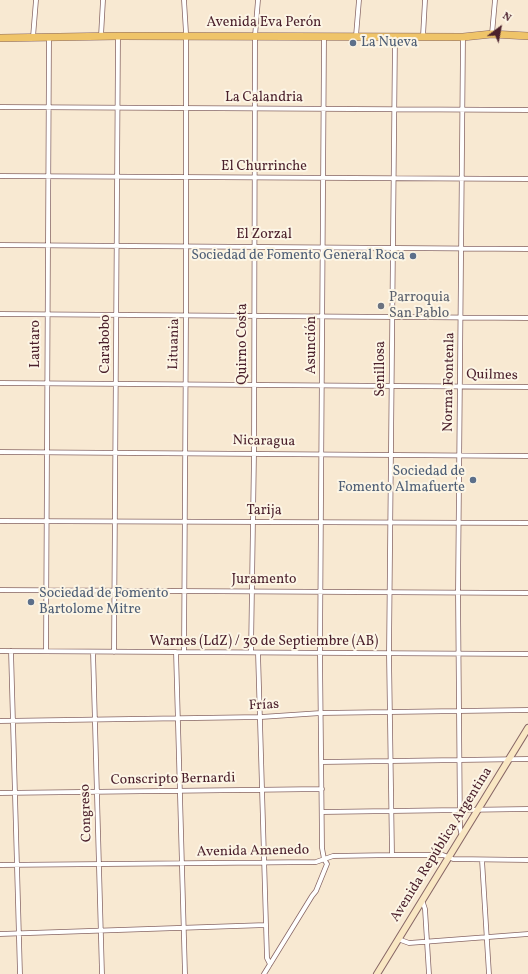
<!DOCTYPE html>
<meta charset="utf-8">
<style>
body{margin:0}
#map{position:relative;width:528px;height:974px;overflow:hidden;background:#f8e9d2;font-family:Vollkorn,serif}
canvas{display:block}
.north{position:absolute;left:480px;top:8px;width:40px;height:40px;-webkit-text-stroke:3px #fcf5e5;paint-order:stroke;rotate:32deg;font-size:11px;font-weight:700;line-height:16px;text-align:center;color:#4a1f2b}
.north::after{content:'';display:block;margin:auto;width:14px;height:18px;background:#4a1f2b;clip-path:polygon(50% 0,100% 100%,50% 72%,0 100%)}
</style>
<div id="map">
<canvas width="528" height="974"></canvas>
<div class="north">N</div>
</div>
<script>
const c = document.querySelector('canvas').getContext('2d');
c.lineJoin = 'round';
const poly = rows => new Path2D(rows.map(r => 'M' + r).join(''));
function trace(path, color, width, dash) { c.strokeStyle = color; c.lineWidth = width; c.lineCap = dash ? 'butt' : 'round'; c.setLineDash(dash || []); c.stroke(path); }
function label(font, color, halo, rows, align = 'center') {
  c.font = font + ' Vollkorn,serif'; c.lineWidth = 4; c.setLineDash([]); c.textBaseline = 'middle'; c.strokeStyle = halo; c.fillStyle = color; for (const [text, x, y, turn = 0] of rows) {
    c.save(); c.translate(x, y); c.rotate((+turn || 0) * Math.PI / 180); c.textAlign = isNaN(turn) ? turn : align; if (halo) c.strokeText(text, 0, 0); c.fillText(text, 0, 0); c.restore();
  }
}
const street = poly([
 [492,34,495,0],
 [101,36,103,0],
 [356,36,359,0],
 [423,36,425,0],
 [33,37,36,0],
 [0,107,528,110],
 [0,176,528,179],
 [0,245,528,249],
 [0,314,528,318],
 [0,383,528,387],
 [0,452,528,456],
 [0,521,528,523],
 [0,590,528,593],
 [0,651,528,654],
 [11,651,20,974],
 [46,651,49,37],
 [93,652,102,974],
 [114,652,118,36],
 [176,652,185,974],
 [184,652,186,315,186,33,184,0],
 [251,652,254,453,255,36,258,0],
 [258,653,266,925,267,958,270,964],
 [0,721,261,717,321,713,528,710],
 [322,762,528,759],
 [0,793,322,789],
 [322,812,528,809],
 [462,836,460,828,458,592,463,37],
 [392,855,389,654,395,37],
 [482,860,489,974],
 [0,865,316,862,333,856,392,855,443,855,453,859,528,860],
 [422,900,425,909,429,974],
 [0,934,266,925],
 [398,939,409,943,528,934],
 [264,974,312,896,316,891,327,864,324,859,322,848,320,653,324,37]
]);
const secondary = poly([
 [377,974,528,728]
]);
const primary = poly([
 [0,38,118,36,463,37,492,34,528,36]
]);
trace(street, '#876665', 5.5);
trace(secondary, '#876665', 8);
trace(primary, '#876665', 8);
trace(street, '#fff', 4);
trace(secondary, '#f9e7c3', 6);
trace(primary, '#efc469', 7);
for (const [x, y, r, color] of [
 [353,43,4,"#5c6f8a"],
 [413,256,4,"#5c6f8a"],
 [381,306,4,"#6b7280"],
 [473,480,4,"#5c6f8a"],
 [31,602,4,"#5c6f8a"]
]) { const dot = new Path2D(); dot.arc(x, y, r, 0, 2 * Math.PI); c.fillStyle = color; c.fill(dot); trace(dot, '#fcf5e5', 1.5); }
label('14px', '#4a1f2b', '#fcf5e5', [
 ["Avenida Eva Perón",264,23],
 ["La Calandria",264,98],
 ["El Churrinche",264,167],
 ["El Zorzal",264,235],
 ["Lautaro",36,344,-90],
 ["Carabobo",106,344,-90],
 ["Lituania",175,344,-89],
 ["Quirno Costa",243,344,-90],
 ["Asunción",312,345,-90],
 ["Senillosa",381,369,-90],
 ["Quilmes",492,376,1],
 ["Norma Fontenla",450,382,-89],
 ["Nicaragua",264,442,1],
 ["Tarija",264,511],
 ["Juramento",264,580],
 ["Warnes (LdZ) / 30 de Septiembre (AB)",264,642],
 ["Frías",264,706,-3],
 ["Conscripto Bernardi",173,780,-1],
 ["Congreso",87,813,-92],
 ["Avenida República Argentina",442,845,-58],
 ["Avenida Amenedo",253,852,-1]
]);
label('14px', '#4e5e75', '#fcf5e5', [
 ["La Nueva",361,43],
 ["Sociedad de Fomento General Roca",405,256,"right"],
 ["Sociedad de",465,472,"right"],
 ["Fomento Almafuerte",465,488,"right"],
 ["Sociedad de Fomento",39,594],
 ["Bartolome Mitre",39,610]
], 'left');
label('14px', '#5b616d', '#fcf5e5', [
 ["Parroquia",389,298],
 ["San Pablo",389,314]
], 'left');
</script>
